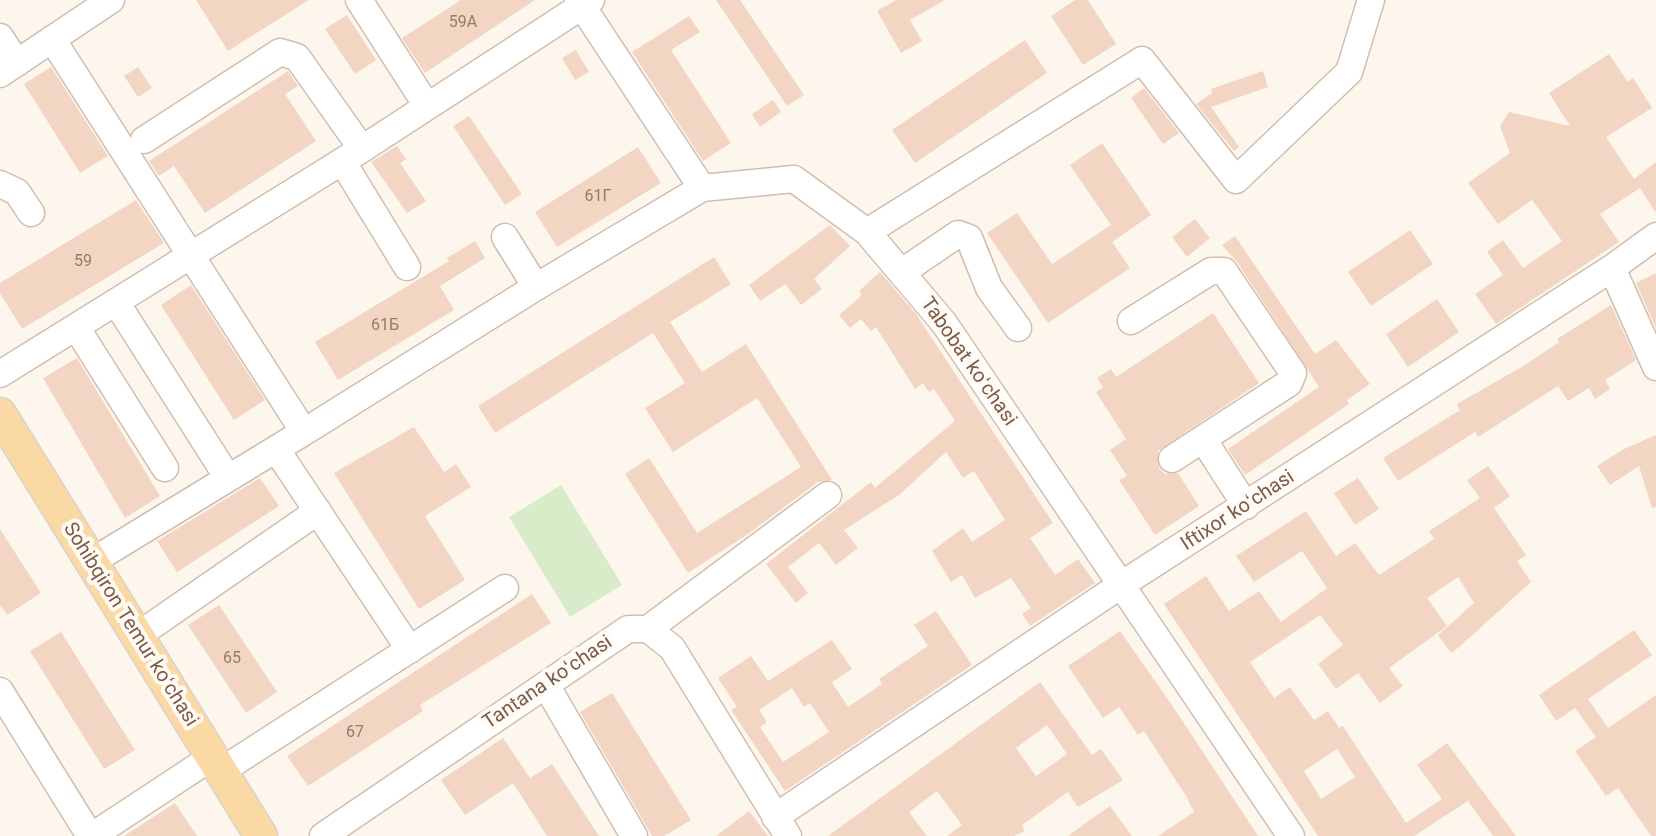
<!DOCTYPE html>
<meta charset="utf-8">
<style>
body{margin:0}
canvas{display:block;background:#fdf6ec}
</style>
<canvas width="1656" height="836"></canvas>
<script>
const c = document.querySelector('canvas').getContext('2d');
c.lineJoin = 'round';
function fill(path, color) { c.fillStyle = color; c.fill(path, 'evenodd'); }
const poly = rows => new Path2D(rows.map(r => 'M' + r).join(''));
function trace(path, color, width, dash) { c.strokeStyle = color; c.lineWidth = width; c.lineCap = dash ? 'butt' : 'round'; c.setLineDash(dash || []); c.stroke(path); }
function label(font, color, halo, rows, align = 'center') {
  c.font = font + ' Roboto,sans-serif'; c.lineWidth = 8; c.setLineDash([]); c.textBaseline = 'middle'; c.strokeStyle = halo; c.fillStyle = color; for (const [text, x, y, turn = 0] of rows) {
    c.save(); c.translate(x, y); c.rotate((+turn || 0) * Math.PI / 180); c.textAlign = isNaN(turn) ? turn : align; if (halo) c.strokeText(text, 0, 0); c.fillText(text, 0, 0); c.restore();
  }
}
fill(poly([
 [561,485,622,585,570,617,509,517]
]), '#d8ecc9');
fill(poly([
 [196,0,309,0,228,51],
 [461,0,535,0,425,73,402,38],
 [716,0,740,0,804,95,787,106],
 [896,0,945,0,910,20,922,41,901,53,877,11],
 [1075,0,1088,0,1116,44,1083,65,1051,16],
 [347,15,376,60,355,74,325,29],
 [689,16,700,32,671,50,731,143,703,161,632,52],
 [1025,40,1047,73,915,163,892,130],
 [576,50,589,72,575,80,562,58],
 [1609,54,1628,82,1633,78,1652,108,1606,137,1640,188,1600,214,1619,242,1496,324,1475,294,1503,275,1487,252,1503,240,1523,268,1562,241,1532,200,1498,224,1468,183,1510,153,1500,126,1509,112,1570,126,1549,93],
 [51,67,108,156,80,173,24,84],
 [138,67,152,88,138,97,124,76],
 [288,71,298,86,285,94,316,141,205,213,174,166,159,176,149,161],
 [1263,71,1268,87,1211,107,1239,147,1234,151,1196,104,1212,93,1211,89],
 [1144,88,1179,133,1163,144,1131,98],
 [773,100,781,112,760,127,752,114],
 [469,116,522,194,505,205,453,126],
 [1102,143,1151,215,1112,242,1130,268,1048,323,987,233,1017,213,1052,264,1111,225,1070,165],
 [397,146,406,159,400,163,426,201,407,213,371,162],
 [638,147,661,183,557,247,535,212],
 [1656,162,1656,213,1634,179],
 [136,200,164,243,22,329,0,293,0,283],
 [1195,219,1210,238,1187,257,1172,237],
 [830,225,850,246,814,279,822,289,801,305,785,284,760,301,749,285],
 [1410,230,1433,264,1371,306,1348,272],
 [1235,236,1315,354,1336,340,1370,384,1347,400,1349,404,1245,475,1228,449,1319,387,1237,262,1222,245],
 [475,241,485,258,440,286,454,310,338,380,315,342,449,261,447,258],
 [714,257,731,284,670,322,702,372,746,344,832,480,818,482,748,534,688,573,625,474,649,458,697,533,801,467,757,398,673,452,645,408,685,383,653,333,495,433,478,406],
 [880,272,916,314,1053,523,1030,538,1055,575,1078,559,1095,583,1030,626,1022,614,1031,608,1011,578,975,598,962,575,951,582,932,551,963,528,972,542,1005,520,974,471,963,478,946,452,899,495,844,530,858,548,836,565,819,543,788,567,808,593,796,603,766,564,871,482,875,488,955,421,934,389,929,392,923,383,915,389,876,327,871,331,861,319,850,328,839,315,862,295,859,291],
 [1656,273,1656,328,1636,283],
 [191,285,265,400,234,420,161,305],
 [1437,299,1459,332,1408,367,1386,334],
 [1611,305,1636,360,1605,380,1610,389,1595,399,1589,388,1568,401,1558,386,1478,437,1475,432,1398,481,1383,458,1460,410,1457,404,1525,365,1559,342,1557,339],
 [1213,313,1259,383,1158,451,1159,468,1165,474,1178,473,1199,506,1155,535,1119,480,1127,476,1110,450,1126,439,1096,392,1103,387,1097,378,1111,369,1116,377],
 [77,358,160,496,125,518,43,378],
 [414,427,444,472,456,464,471,487,425,516,465,580,419,609,334,473],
 [1656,435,1656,507,1652,508,1639,466,1610,485,1597,466,1624,449],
 [1488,466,1510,496,1494,508,1526,555,1517,561,1531,582,1458,648,1451,653,1438,635,1474,603,1458,577,1427,598,1447,626,1389,668,1403,686,1380,703,1358,673,1336,689,1318,664,1343,645,1320,615,1250,662,1274,698,1290,687,1314,720,1328,711,1339,728,1343,726,1406,823,1442,799,1417,765,1447,743,1516,836,1493,836,1468,801,1414,836,1318,836,1164,604,1206,576,1229,611,1259,591,1281,622,1327,588,1302,551,1254,582,1236,556,1306,511,1336,556,1355,543,1379,575,1434,539,1429,531,1480,498,1467,480],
 [1337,749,1355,777,1321,799,1304,771],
 [260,478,279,506,177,572,157,541],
 [1358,478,1379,509,1355,525,1334,493],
 [0,529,41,593,7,615,0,605],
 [532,594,551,623,420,705,423,711,308,786,287,756],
 [219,605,277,692,246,713,188,625],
 [936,611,972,665,785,791,731,710,737,707,718,678,751,656,768,681,832,640,852,669,832,682,848,707,882,684,879,679,928,646,914,625],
 [792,688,804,707,810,703,829,732,783,762,760,727,767,722,759,710],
 [1634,630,1652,655,1588,699,1608,728,1656,695,1656,836,1651,836,1618,788,1606,796,1575,751,1596,737,1575,708,1556,721,1539,695],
 [1120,631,1176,711,1258,836,1158,836,1194,812,1186,796,1144,731,1138,735,1119,707,1103,718,1068,666],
 [61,632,135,750,104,769,30,651],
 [1040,682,1092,755,1101,749,1123,780,1078,807,1068,792,1022,825,1025,831,1014,836,947,836,962,825,937,791,909,812,927,836,828,836],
 [1047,725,1067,754,1036,776,1016,748],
 [612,693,691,820,664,836,652,836,580,712],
 [503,738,530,778,552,764,599,836,547,836,513,783,465,815,441,780],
 [175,803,197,836,124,836],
 [1110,806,1132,836,1068,836,1094,817],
 [749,811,768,836,716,836]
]), '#f3d5c3');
const minor = poly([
 [359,0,427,106],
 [578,0,702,188],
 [0,37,17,63],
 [52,39,304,432,91,562],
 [0,74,111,0],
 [144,140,280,52,297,57,362,149],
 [342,161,407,267],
 [0,184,17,192,31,213],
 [867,232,1142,60,1236,180,1349,72,1371,0],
 [1612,268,1656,236],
 [902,272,958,234,969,238,989,288,1018,328],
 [536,287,702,188,794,179,867,232,944,323,1291,836],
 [116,302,228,478],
 [1131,321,1211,271,1224,271,1293,373,1289,383,1172,459],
 [76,327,165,468],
 [0,374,362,149,591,0],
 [304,432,536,287,505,237],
 [1203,439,1246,506],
 [276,449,410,650],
 [648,629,828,495],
 [137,636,318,511],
 [546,685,634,836],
 [0,691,90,836],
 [221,771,505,588],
 [775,817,1121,585,1612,268,1656,367],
 [92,836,212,757],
 [323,836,628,629,648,629,672,648,788,836]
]);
const major = poly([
 [0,414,261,836]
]);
trace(minor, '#d1beb0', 29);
trace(major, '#dad1cd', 35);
trace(minor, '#fff', 26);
trace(major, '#fbd9a5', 32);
label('16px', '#987a6a', null, [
 ["59А",463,23],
 ["61Г",598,197],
 ["59",83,262],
 ["61Б",385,326],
 ["65",232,659],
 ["67",355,733]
]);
label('20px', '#7a5c4d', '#fffaf3', [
 ["Tabobat koʻchasi",968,362,55],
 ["Iftixor koʻchasi",1238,511,-33],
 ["Sohibqiron Temur koʻchasi",130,625,58],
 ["Tantana koʻchasi",548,683,-34]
]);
</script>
